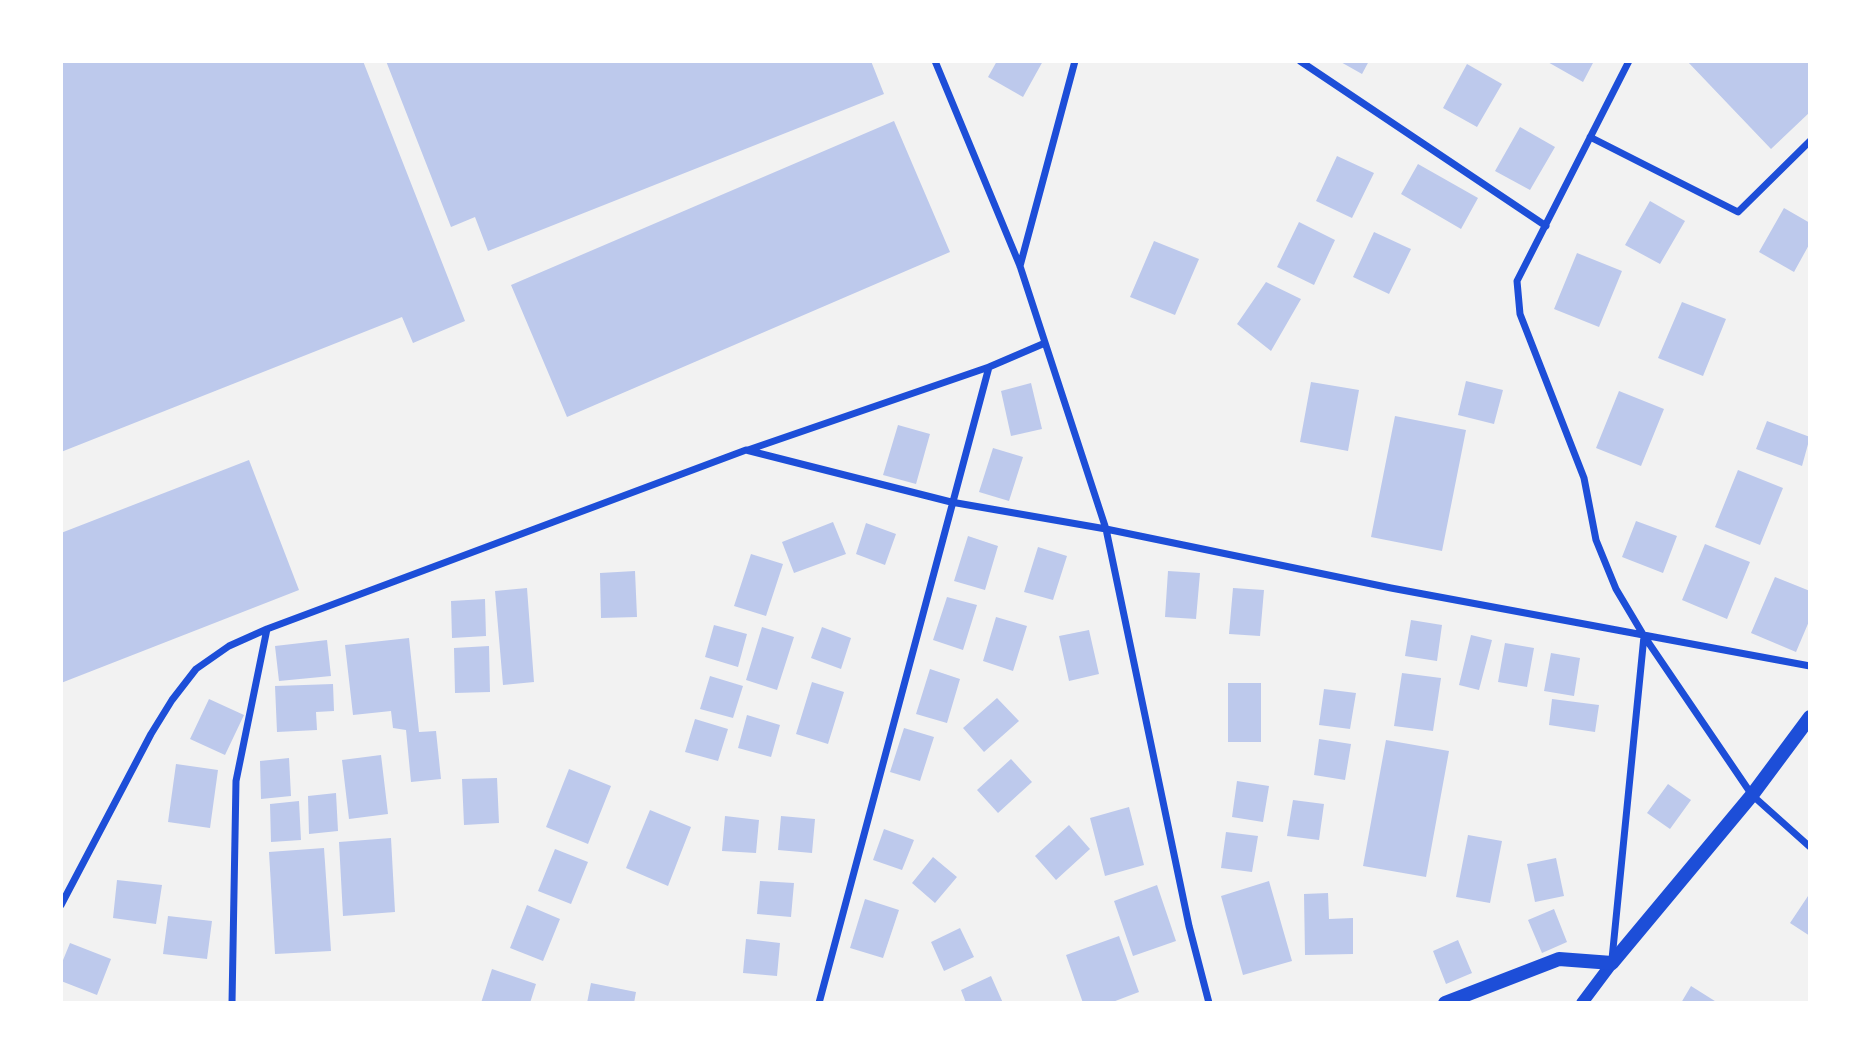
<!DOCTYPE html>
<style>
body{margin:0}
#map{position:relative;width:1871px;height:1064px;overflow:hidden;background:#f2f2f2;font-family:Helvetica,sans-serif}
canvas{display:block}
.frame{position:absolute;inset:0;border:63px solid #fff;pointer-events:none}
</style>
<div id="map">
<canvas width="1871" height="1064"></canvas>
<div class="frame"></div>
</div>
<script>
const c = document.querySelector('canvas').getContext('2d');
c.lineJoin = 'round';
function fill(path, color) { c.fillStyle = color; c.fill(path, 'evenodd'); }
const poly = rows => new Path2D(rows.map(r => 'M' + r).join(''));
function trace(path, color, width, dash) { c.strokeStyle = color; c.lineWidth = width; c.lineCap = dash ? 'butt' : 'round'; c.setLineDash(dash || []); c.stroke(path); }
fill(poly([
 [61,61,363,61,465,321,413,343,402,317,61,452],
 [386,61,871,61,884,94,488,251,475,217,451,227],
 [997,61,1043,61,1023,97,988,77],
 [1339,61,1369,61,1362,74],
 [1546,61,1594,61,1583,82],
 [1687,61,1810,61,1810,112,1771,149],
 [1467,64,1502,84,1477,127,1443,108],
 [894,121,950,252,567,417,511,285],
 [1520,127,1555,147,1530,190,1495,171],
 [1337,156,1374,173,1352,218,1316,201],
 [1418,164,1478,198,1461,229,1401,194],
 [1650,201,1685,221,1660,264,1625,245],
 [1784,208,1810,223,1810,243,1794,272,1759,252],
 [1299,222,1335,240,1314,285,1277,267],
 [1374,232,1411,249,1389,294,1353,277],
 [1154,241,1199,259,1175,315,1130,297],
 [1577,253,1622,271,1599,327,1554,309],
 [1266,282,1301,299,1271,351,1237,324],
 [1682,302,1726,319,1703,376,1658,358],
 [1466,381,1503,390,1494,424,1458,415],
 [1311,382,1359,390,1348,451,1300,442],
 [1031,383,1042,429,1011,436,1001,391],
 [1619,391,1664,409,1641,466,1596,448],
 [1395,416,1466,430,1442,551,1371,537],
 [1767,421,1810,437,1802,466,1756,449],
 [898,425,930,434,916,484,883,475],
 [993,448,1023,457,1009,501,979,492],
 [249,460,299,590,61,683,61,533],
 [1738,470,1783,488,1760,545,1715,527],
 [1636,521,1677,536,1663,573,1622,557],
 [833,522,846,554,794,573,782,542],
 [866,523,896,534,885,565,856,554],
 [968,536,998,546,985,590,954,581],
 [1705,544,1750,562,1727,619,1682,600],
 [1038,547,1067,556,1053,600,1024,592],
 [751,554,783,564,766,616,734,606],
 [635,571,637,617,601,618,600,573],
 [1168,571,1200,573,1196,619,1165,617],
 [1775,577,1810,591,1810,619,1796,652,1751,633],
 [527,588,534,682,503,685,495,591],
 [1233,588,1264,590,1260,636,1229,634],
 [947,597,977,605,963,650,933,640],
 [485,599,486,636,452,638,451,601],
 [996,617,1027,626,1013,671,983,661],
 [1411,620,1442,625,1437,661,1405,656],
 [714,625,747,634,738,667,705,657],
 [762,627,794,637,777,690,746,680],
 [822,627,851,638,841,669,811,658],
 [1089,630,1099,674,1069,681,1059,636],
 [1471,635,1492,640,1479,690,1459,685],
 [409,638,419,732,436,731,441,779,411,782,406,730,393,728,391,711,353,715,345,645],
 [327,640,331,676,279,681,275,646],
 [1505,643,1534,648,1527,687,1498,682],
 [489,646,490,692,455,693,454,648],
 [1551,653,1580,658,1574,696,1544,691],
 [930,669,960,679,947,723,916,714],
 [1402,673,1441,678,1433,731,1394,726],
 [710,676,743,686,733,718,700,709],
 [812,682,844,692,828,744,796,734],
 [1228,683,1261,683,1261,742,1228,742],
 [333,684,334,711,316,712,317,730,277,732,275,686],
 [1324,689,1356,693,1350,729,1319,725],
 [997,698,1019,721,984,752,963,728],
 [209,699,244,715,225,755,190,739],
 [1552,699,1599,705,1595,732,1549,725],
 [747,715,780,725,771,757,738,748],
 [695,719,728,729,718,761,685,752],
 [904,728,934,737,920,781,890,772],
 [1319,739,1351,744,1345,780,1314,775],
 [1386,740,1449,751,1426,877,1363,866],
 [381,755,388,814,349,819,342,760],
 [289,758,291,796,261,799,260,761],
 [1011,759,1032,782,998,813,977,790],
 [176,764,218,770,210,828,168,822],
 [569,769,611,786,588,844,546,827],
 [497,778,499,823,464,825,462,779],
 [1237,781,1269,786,1263,822,1232,817],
 [1668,784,1691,800,1670,829,1647,813],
 [336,793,338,831,309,834,308,796],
 [1293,800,1324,804,1319,840,1287,836],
 [299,801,301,840,271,842,270,804],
 [1129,807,1144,865,1105,876,1090,818],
 [650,810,691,827,668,886,626,868],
 [725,816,759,820,756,853,722,851],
 [781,816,815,819,812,853,778,850],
 [1069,825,1090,849,1056,880,1035,856],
 [884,829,914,840,902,870,873,860],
 [1226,832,1258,836,1252,872,1221,868],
 [1468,835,1502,841,1490,903,1456,897],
 [391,838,395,912,343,916,339,842],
 [324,848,331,951,275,954,269,852],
 [555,849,588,862,571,904,538,891],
 [933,857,957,877,935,903,912,883],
 [1556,858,1564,896,1535,902,1527,864],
 [117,880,162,885,156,924,113,918],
 [760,881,794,883,791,917,757,914],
 [1269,881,1292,961,1243,975,1221,896],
 [1157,885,1176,941,1133,956,1114,901],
 [1328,893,1329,919,1353,918,1353,954,1305,955,1304,894],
 [1810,893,1810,936,1790,923],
 [865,899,899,910,883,958,850,948],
 [527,905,560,919,543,961,510,948],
 [1554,909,1567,942,1542,953,1528,920],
 [168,916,212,921,207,959,163,954],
 [960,928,974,957,944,971,931,942],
 [1119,936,1139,992,1110,1003,1083,1003,1066,955],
 [746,939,780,943,777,976,743,973],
 [1458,940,1472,973,1446,984,1433,951],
 [70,943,111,959,97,995,61,981,61,965],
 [492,969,536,984,530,1003,481,1003],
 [991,976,1003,1003,966,1003,961,990],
 [591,983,636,992,634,1003,587,1003],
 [1691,986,1718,1003,1681,1003]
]), '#bdc9ec');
trace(poly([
 [935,61,1020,266,1106,529,1189,926,1209,1003],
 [1300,61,1546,226],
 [1629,61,1517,281,1520,314,1584,478,1596,540,1616,589,1644,636,1752,795,1810,847],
 [1590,137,1738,212,1810,141],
 [1020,266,1075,61],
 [748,450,989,367],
 [61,905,151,734,172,700,196,669,229,646,267,629,746,450,951,502,1106,529,1391,588,1810,666],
 [1612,959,1644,636],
 [232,1003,236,781,267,629],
 [819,1003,989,367,1045,343]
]), '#1d4ed8', 7);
trace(poly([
 [1582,1003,1612,963]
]), '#1d4ed8', 12);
trace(poly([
 [1445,1003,1559,959,1612,963,1752,795,1810,717]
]), '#1d4ed8', 14);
</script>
